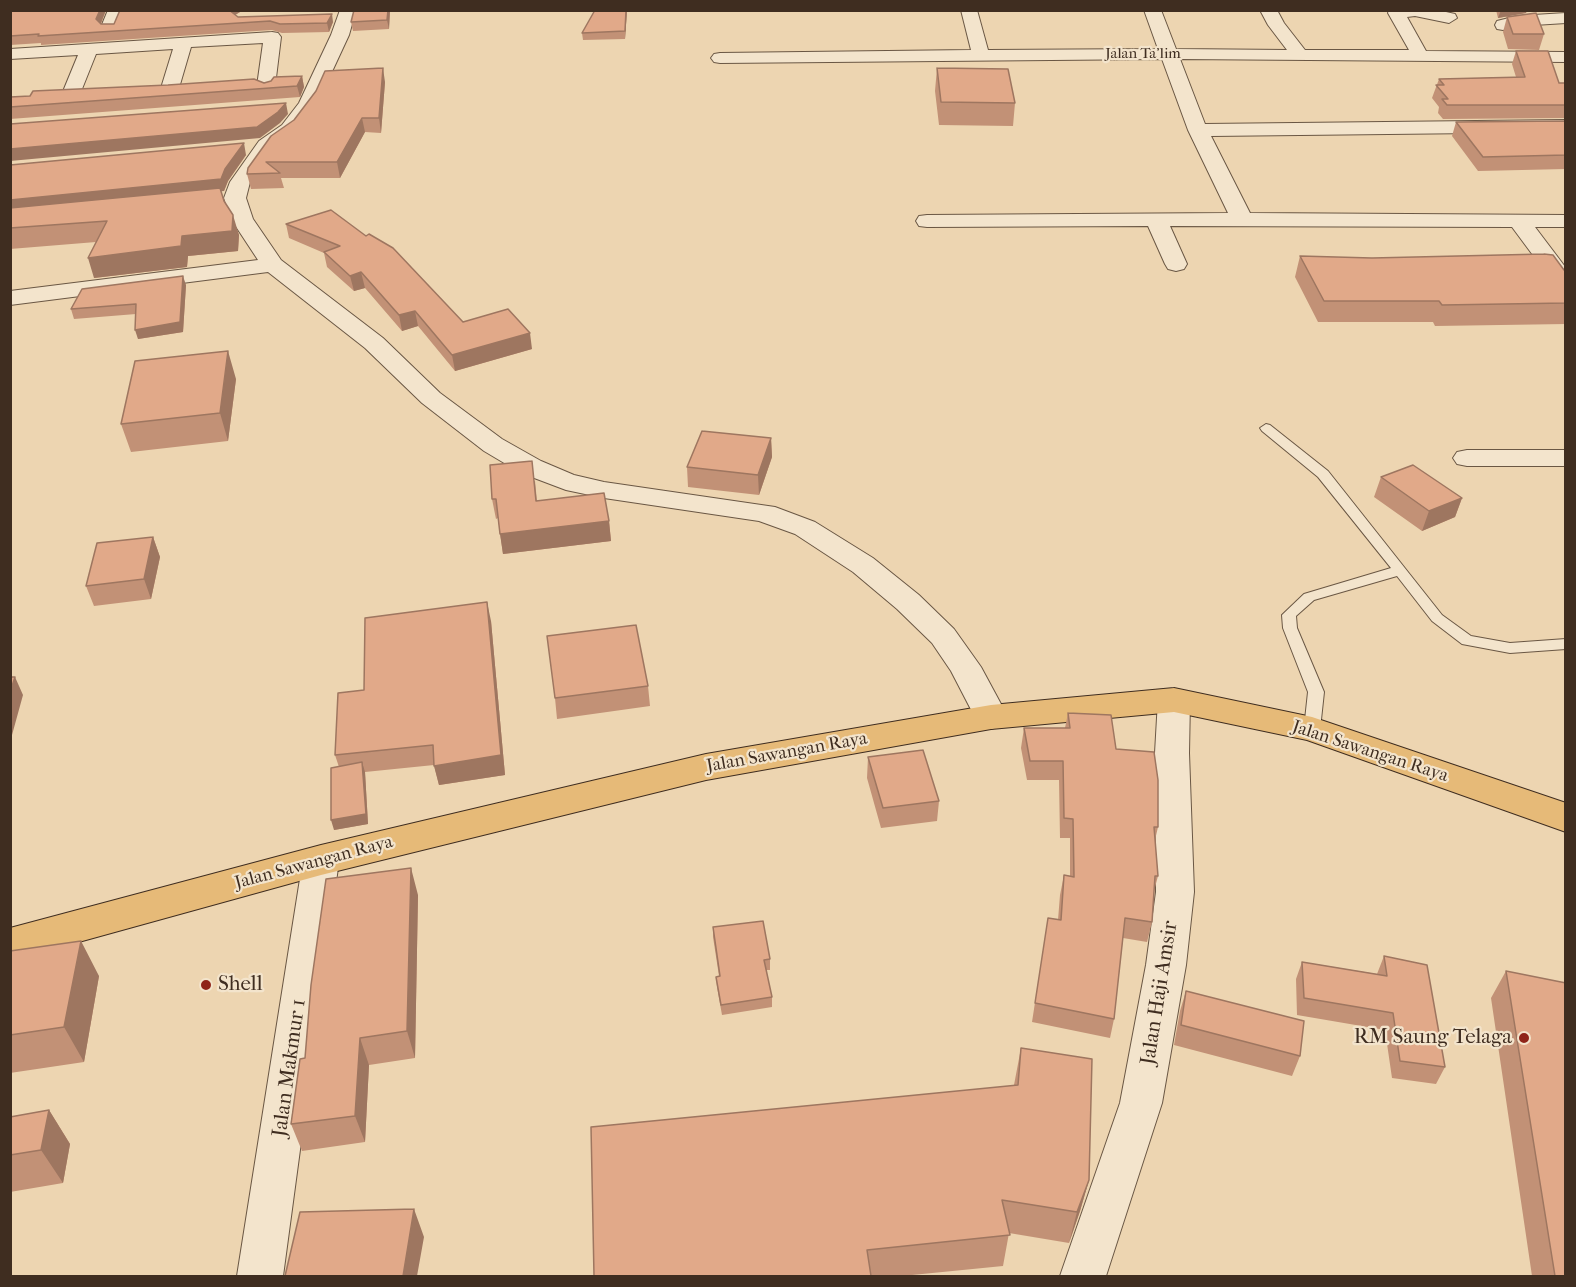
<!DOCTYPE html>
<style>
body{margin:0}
#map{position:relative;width:1576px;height:1287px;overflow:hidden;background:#edd5b1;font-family:"IM FELL French Canon",serif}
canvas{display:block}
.frame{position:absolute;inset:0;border:12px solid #3f2d20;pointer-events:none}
</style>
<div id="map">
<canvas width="1576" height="1287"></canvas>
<div class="frame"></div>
</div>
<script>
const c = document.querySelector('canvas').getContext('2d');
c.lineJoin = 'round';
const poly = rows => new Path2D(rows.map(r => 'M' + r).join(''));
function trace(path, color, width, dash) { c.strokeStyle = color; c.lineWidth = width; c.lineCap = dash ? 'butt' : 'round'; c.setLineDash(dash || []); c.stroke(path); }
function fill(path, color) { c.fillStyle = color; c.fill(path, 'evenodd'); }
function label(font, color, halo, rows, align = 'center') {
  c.font = font + ' "IM FELL French Canon",serif'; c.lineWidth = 4.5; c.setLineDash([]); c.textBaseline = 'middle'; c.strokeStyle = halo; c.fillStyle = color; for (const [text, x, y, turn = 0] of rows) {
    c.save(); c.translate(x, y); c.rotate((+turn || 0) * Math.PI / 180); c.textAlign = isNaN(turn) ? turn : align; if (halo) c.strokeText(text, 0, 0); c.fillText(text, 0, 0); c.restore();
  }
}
const lane = poly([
 [1266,424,1270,425,1328,471,1442,615,1471,636,1510,643,1566,639,1566,649,1510,653,1462,644,1432,621,1397,576,1314,600,1296,616,1297,628,1324,692,1320,729,1318,733,1306,733,1304,729,1308,692,1283,628,1282,615,1304,594,1391,568,1318,477,1262,431,1260,428,1266,424]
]);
const street = poly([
 [108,10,125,10,116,31,110,32,104,31,101,27,108,10],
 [340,10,356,10,349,35,317,104,296,133,273,149,250,182,246,198,253,219,281,260,383,338,440,393,502,439,541,461,574,475,604,482,775,507,815,522,873,558,919,595,954,629,981,667,1008,717,1003,725,991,729,979,725,951,671,932,643,897,609,853,572,795,534,759,521,604,498,566,490,521,473,484,451,422,403,365,348,268,272,10,305,10,291,258,260,231,219,224,198,230,182,259,141,282,125,299,103,331,35,340,10],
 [961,10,977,10,988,50,1158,49,1144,10,1161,10,1176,49,1287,50,1268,25,1260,10,1277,10,1284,23,1305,50,1409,50,1388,13,1389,10,1437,10,1455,14,1457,18,1449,23,1415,16,1407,17,1426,51,1566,52,1566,62,1180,59,1205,124,1566,120,1566,132,1211,136,1250,213,1566,215,1566,227,1535,227,1566,268,1566,291,1558,289,1512,227,1170,226,1187,264,1184,269,1176,271,1168,269,1165,264,1148,226,927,227,919,226,916,221,919,216,927,215,1228,213,1188,130,1162,59,720,63,714,62,711,58,714,54,720,53,971,50,961,10],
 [1566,13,1566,23,1518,26,1503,30,1497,29,1495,25,1497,21,1517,16,1566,13],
 [272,32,278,33,281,37,275,86,273,90,266,92,259,90,257,86,263,43,191,47,179,88,177,92,170,94,163,92,161,88,173,49,96,54,82,89,80,93,73,95,66,93,64,89,78,55,10,59,10,49,272,32],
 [1467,450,1566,450,1566,466,1467,466,1457,464,1453,458,1457,452,1467,450],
 [1174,689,1186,692,1190,700,1189,753,1194,892,1186,965,1162,1103,1106,1276,1060,1276,1120,1103,1146,965,1156,892,1155,753,1158,700,1162,692,1174,689],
 [321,846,334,850,339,860,283,1276,237,1276,303,860,308,850,321,846]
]);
const highway = poly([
 [1174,688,1312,717,1566,803,1566,832,1307,740,1174,712,991,729,706,780,321,875,10,961,10,928,321,845,706,754,991,705,1174,688]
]);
trace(lane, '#6a5744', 2);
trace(street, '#6a5744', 2);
trace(highway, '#3f2d20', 2);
fill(lane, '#f3e4cc');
fill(street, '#f3e4cc');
fill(highway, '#e6ba78');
fill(poly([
 [10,10,106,10,101,24,114,24,120,10,276,10,240,12,235,15,238,17,333,22,329,32,282,33,272,30,41,45,41,43,10,45],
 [390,10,389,29,353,31,351,22],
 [627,10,625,39,583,40,582,33],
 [1496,10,1527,10,1526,13,1498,18],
 [1507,17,1544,34,1539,50,1508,49,1503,32],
 [1516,51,1559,83,1566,83,1566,118,1443,119,1438,113,1439,107,1432,98,1439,79,1516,77,1512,64],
 [937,68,1015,103,1013,126,939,125,935,91],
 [302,76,304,87,300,97,10,119,10,97,264,83],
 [385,82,381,133,365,132,340,178,281,178,284,188,251,189,247,174],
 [1566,121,1566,169,1478,171,1452,136,1456,122],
 [246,155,228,181,224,191,221,191,224,201,239,235,238,251,188,256,187,267,94,278,96,242,10,249,10,165],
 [331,210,463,322,532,349,455,371,418,326,402,331,365,288,354,291,327,267,324,253,289,238,286,224],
 [1300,256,1564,270,1566,270,1566,324,1435,326,1433,322,1318,322,1295,277],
 [186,285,183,332,138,339,136,314,74,319,71,309],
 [236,379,228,441,131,452,121,424],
 [771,438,772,457,759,495,688,487,687,467],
 [1381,477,1462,498,1455,517,1422,531,1374,497],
 [535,481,537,501,609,521,611,541,503,554,498,518,496,519,492,499],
 [153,537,160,557,151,599,94,606,86,586],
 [491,621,505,775,439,785,434,765,365,772,368,824,334,830,339,767,335,755,364,690],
 [648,686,650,706,557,719,555,698],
 [1068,713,1116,749,1158,827,1155,840,1158,876,1154,891,1152,922,1147,942,1123,938,1114,1019,1110,1038,1032,1022,1048,918,1058,920,1060,895,1064,875,1070,876,1070,838,1060,838,1059,780,1027,780,1021,748,1024,728,1065,728],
 [868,757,939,801,937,821,881,828,867,778],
 [418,895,415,1058,369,1065,365,1142,302,1151,291,1124,305,1058],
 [713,927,770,959,770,970,766,970,772,997,772,1007,722,1015,717,987,716,977,719,976,713,937],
 [10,951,99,976,84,1062,10,1073],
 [1384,956,1445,1067,1436,1084,1392,1078,1385,1030,1297,1015,1296,979,1302,962,1377,974],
 [1506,971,1566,1276,1532,1276,1491,998],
 [1186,991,1300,1056,1292,1076,1174,1045,1180,1011],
 [1021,1048,1089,1180,1080,1211,1069,1243,1009,1233,1003,1266,902,1276,594,1276,1014,1085],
 [49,1110,70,1144,63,1183,10,1192,10,1117]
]), '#c29176');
fill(poly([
 [100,10,106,10,99,28,96,19],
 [228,10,240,10,240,12,230,18],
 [388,10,390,10,389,29,387,20],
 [626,10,627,10,625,39,625,31],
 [1501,10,1527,10,1526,13,1498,18],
 [332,14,333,22,329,32,327,23],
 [383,68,385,82,381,133,379,118],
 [302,76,304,87,300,97,297,86],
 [286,103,288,114,280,123,260,138,10,161,10,149],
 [362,118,365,132,340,178,337,162],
 [244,143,246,155,228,181,224,191,10,212,10,200,225,169],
 [233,215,239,235,238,251,188,256,187,267,94,278,88,258,182,236],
 [361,272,365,288,354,291,350,276],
 [183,276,186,285,183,332,138,339,135,330],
 [415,311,418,326,402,331,399,315],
 [530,333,532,349,455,371,452,355],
 [228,351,236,379,228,441,220,413],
 [771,438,772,457,759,495,758,475],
 [1462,498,1455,517,1422,531,1429,511],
 [609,521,611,541,503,554,500,534],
 [153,537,160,557,151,599,144,579],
 [487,602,491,621,505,775,439,785,434,766],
 [15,677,23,695,12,735,10,731,10,692],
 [362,762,365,772,368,824,334,830,331,820],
 [411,868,418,895,415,1058,407,1031],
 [81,941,99,976,84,1062,64,1027],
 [360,1038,369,1065,365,1142,355,1116],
 [49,1110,70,1144,63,1183,41,1150],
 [1089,1180,1080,1211,1069,1243,1077,1212],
 [414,1209,424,1237,417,1276,403,1276]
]), '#9e7660');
const building = poly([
 [10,10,100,10,96,19,101,24,114,24,120,10,229,10,238,17,332,14,327,23,280,24,270,21,38,36,39,34,10,36,10,10],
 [354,10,388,10,387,20,351,22,354,10],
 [595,10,626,10,625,31,582,33,595,10],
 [1536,13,1544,34,1513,34,1507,17,1536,13],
 [1516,51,1548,51,1559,83,1566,83,1566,105,1447,105,1442,99,1448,99,1436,85,1444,85,1439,79,1525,77,1516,51],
 [383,68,379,118,362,118,337,162,266,162,280,173,247,174,248,168,271,136,294,120,316,91,325,71,383,68],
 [937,68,1008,69,1015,103,941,102,937,68],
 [302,76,297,86,10,107,10,97,30,96,33,91,168,85,254,79,264,83,271,81,274,77,302,76],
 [286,103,278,112,257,127,10,149,10,124,286,103],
 [1566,121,1566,155,1483,157,1456,122,1566,121],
 [244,143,225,169,221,179,10,200,10,165,244,143],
 [220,188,224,201,233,215,232,231,182,236,181,246,88,258,107,221,10,228,10,208,220,188],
 [331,210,366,236,369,234,393,248,463,322,508,309,530,333,452,355,415,311,399,315,361,272,350,276,324,252,340,246,286,224,331,210],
 [1544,254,1553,255,1564,270,1566,270,1566,303,1442,305,1439,301,1324,301,1300,256,1372,258,1544,254],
 [183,276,180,322,135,330,136,304,71,309,82,289,183,276],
 [228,351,220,413,121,424,135,361,228,351],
 [702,431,771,438,758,475,687,467,702,431],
 [532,461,536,501,604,493,609,521,500,534,496,499,492,499,490,465,532,461],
 [1413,465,1462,498,1429,511,1381,477,1413,465],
 [153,537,144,579,86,586,97,543,153,537],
 [487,602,501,755,434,766,433,745,335,755,338,693,364,690,365,618,487,602],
 [636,625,648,686,555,698,547,636,636,625],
 [10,677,15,677,10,692,10,677],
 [1068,713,1111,715,1116,749,1154,752,1158,780,1158,827,1154,827,1158,876,1155,876,1152,922,1125,918,1114,1019,1035,1003,1048,918,1061,920,1064,875,1074,877,1073,819,1064,818,1063,761,1030,761,1024,728,1070,728,1068,713],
 [923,750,939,801,883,808,868,757,923,750],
 [362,762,366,814,331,820,331,768,362,762],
 [411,868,407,1031,360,1038,355,1116,291,1124,300,1059,305,1058,311,985,326,879,411,868],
 [763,921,770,959,764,960,772,997,721,1005,716,977,720,976,713,927,763,921],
 [81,941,64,1027,10,1035,10,951,81,941],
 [1384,956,1427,965,1445,1067,1400,1061,1393,1013,1304,998,1302,962,1387,976,1384,956],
 [1506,971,1566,983,1566,1276,1555,1276,1506,971],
 [1186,991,1304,1021,1300,1056,1181,1025,1186,991],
 [1021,1048,1092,1059,1089,1180,1077,1212,1002,1200,1010,1235,867,1250,871,1276,594,1276,591,1127,1018,1085,1021,1048],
 [49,1110,41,1150,10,1155,10,1117,49,1110],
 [414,1209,403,1276,285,1276,300,1212,414,1209]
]);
fill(building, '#e1a989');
trace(building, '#9e7660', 1.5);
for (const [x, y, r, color] of [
 [206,985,6,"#8f2418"],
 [1524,1038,6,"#8f2418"]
]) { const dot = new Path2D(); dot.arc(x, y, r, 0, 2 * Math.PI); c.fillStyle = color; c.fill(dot); trace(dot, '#f3e4cc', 2); }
label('15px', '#3f2d20', '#f3e4cc', [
 ["Jalan Ta'lim",1143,54]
]);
label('18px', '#3f2d20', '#f3e4cc', [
 ["Jalan Sawangan Raya",1370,752,18],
 ["Jalan Sawangan Raya",787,753,-10],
 ["Jalan Sawangan Raya",314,863,-15]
]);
label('21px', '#3f2d20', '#f3e4cc', [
 ["Shell",218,985],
 ["RM Saung Telaga",1512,1038,"right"]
], 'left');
label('21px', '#3f2d20', '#f3e4cc', [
 ["Jalan Haji Amsir",1160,993,-81],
 ["Jalan Makmur 1",290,1068,-82]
]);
</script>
